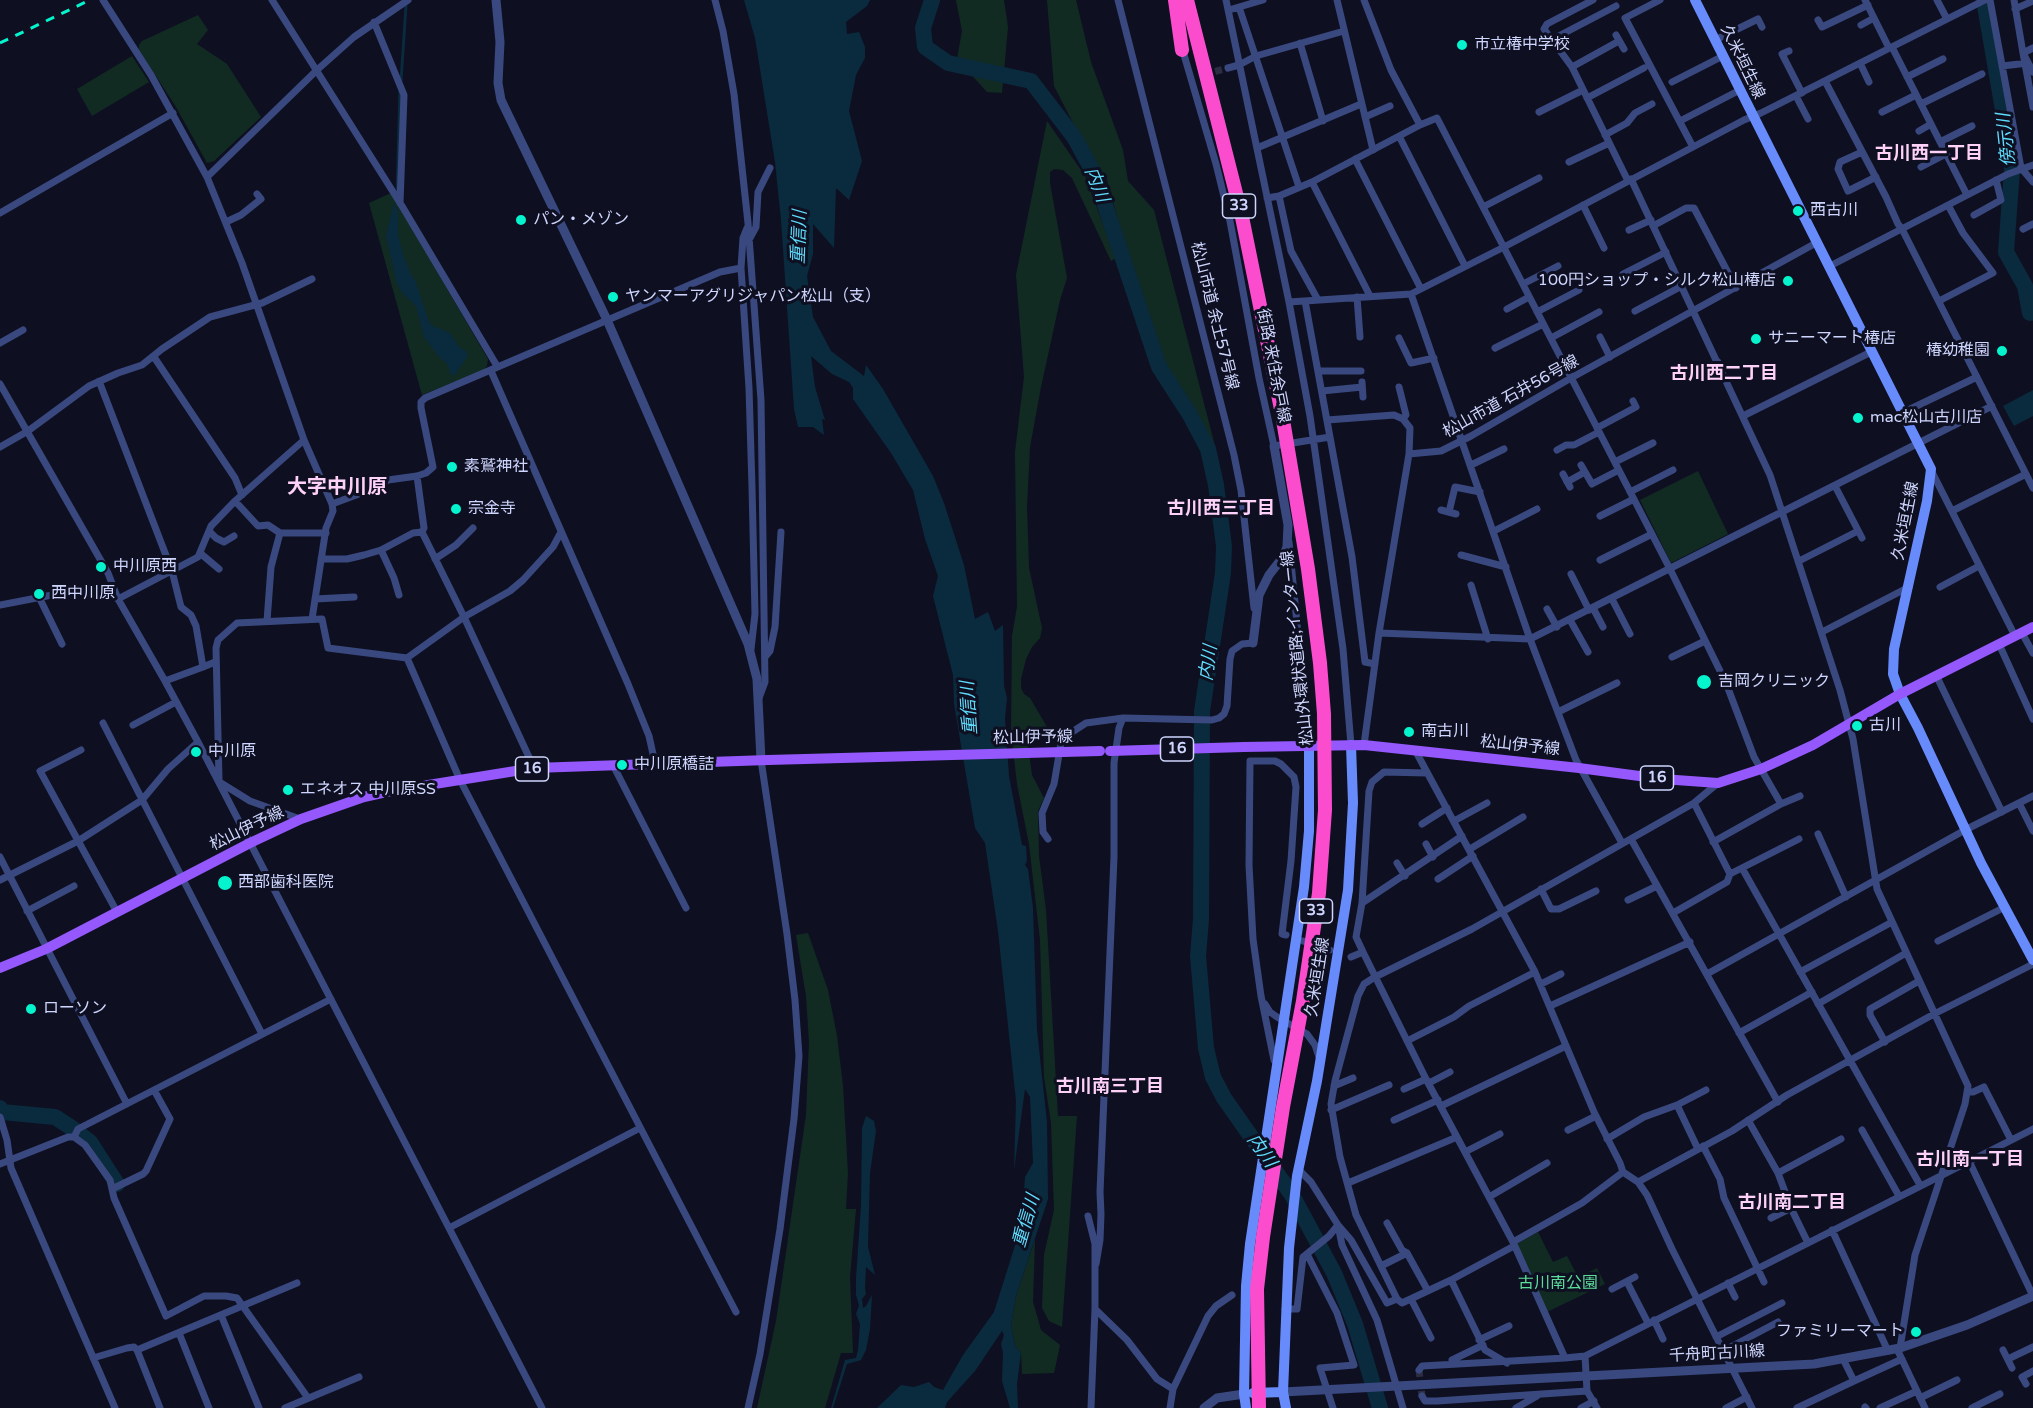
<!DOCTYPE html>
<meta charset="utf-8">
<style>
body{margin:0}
canvas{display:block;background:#0e0f21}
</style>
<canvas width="2033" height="1408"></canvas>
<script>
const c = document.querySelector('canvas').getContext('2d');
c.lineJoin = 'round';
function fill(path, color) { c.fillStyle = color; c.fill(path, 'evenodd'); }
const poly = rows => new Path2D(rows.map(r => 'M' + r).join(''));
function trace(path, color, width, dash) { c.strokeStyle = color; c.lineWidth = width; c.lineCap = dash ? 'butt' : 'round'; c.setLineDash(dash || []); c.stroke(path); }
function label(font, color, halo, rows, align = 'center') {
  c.font = font + ' "Varela Round","Noto Sans JP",sans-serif'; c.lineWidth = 6; c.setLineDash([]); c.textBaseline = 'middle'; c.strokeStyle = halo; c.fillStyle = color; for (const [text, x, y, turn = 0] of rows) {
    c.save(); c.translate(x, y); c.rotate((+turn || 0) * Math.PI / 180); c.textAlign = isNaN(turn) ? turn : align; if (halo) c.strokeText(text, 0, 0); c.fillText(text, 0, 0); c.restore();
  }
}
fill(poly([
 [956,0,1004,0,1008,27,1002,93,987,92,957,59,962,31],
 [1047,0,1076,0,1091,62,1123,150,1128,181,1154,210,1215,446,1177,383,1162,364,1132,271,1107,180,1074,125,1054,86],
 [198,15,208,30,197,44,227,64,261,117,214,161,207,163,176,107,139,50,139,45,142,41],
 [132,56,149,82,92,116,77,89],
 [1047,121,1085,176,1116,258,1111,261,1072,178,1063,170,1054,169,1050,172,1050,183,1067,278,1060,300,1041,387,1030,447,1027,507,1029,568,1042,628,1040,638,1032,647,1026,659,1021,679,1021,688,1024,694,1030,698,1053,737,1039,738,1032,741,1028,746,1032,775,1044,798,1038,811,1039,856,1046,910,1058,1116,1077,1116,1062,1327,1049,1321,1042,1308,1044,1255,1054,1210,1051,1123,1044,1077,1040,940,1029,844,1017,784,1011,731,1012,636,1017,607,1015,452,1024,377,1016,275],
 [391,193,488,359,487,366,484,370,422,395,369,203],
 [1698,471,1728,534,1671,563,1640,500],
 [808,933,828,990,837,1036,843,1086,848,1173,846,1209,856,1209,850,1277,853,1353,841,1353,825,1408,757,1408,776,1321,806,1115,809,1042,806,996,796,935],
 [1538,1232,1553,1262,1567,1256,1578,1277,1597,1268,1605,1284,1547,1312,1517,1244],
 [1035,1239,1033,1302,1041,1330,1060,1345,1054,1373,1022,1374,1021,1353,1015,1346,1011,1325,1016,1296]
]), '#112b23');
fill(poly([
 [744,0,870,0,867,6,846,22,847,34,859,32,865,47,865,58,856,75,849,111,862,161,849,200,836,188,834,248,813,224,813,254,807,276,813,317,831,351,864,376,866,365,883,389,933,476,944,503,964,565,975,619,988,612,995,631,1003,625,1004,686,1007,698,1005,718,1009,776,1022,845,1026,846,1027,861,1025,865,1028,869,1033,908,1037,1030,1047,1122,1048,1199,1016,1296,1011,1325,1015,1346,1021,1353,1017,1384,1018,1408,1010,1408,1002,1381,1003,1352,1001,1344,1004,1335,1002,1331,975,1371,947,1402,945,1408,877,1408,901,1385,914,1387,929,1382,934,1387,943,1390,963,1355,994,1312,1018,1236,1023,1206,1025,1177,1033,1163,1030,1097,1025,1089,1014,1170,1016,1101,998,931,985,843,975,828,954,704,953,675,933,596,938,576,925,539,913,490,891,453,853,399,853,388,849,382,832,374,811,356,815,387,825,420,822,419,824,435,813,427,798,427,794,409,781,220,775,162,755,38],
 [394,203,398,211,398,234,403,254,411,275,415,280,428,319,431,325,450,333,459,347,467,352,467,357,455,375,451,375,447,364,439,357,424,337,416,306,403,294,397,284,386,236],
 [2033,390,2033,416,2014,426,2003,406],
 [866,1116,874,1121,876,1131,870,1173,868,1247,875,1275,866,1267,865,1289,866,1294,862,1299,863,1308,866,1306,872,1295,870,1329,866,1350,861,1360,847,1364,833,1408,831,1408,845,1360,856,1358,858,1350,860,1324,856,1314,859,1305,856,1295,856,1278,861,1206,862,1128]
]), '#0a2a3d');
trace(poly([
 [401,81,406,6],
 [397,194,400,91]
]), '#0a2a3d', 3);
trace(poly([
 [932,0,923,28,925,47,948,63,1031,81,1074,137,1095,175,1159,367,1190,415,1208,449,1216,485,1224,546,1223,573,1202,711,1201,919,1198,956,1206,1048,1213,1077,1224,1098,1292,1195,1334,1273,1355,1324,1380,1408],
 [1984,0,2005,122,2013,156,2006,252,2025,286,2030,313],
 [0,1108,2,1112,55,1117,75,1130],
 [77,1132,90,1142,117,1184]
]), '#0a2a3d', 16);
trace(poly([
 [1205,74,1228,68],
 [1419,1370,1422,1396]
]), '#2b2d42', 7, [7, 3.5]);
trace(poly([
 [103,0,151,75,207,177,242,263,304,440,332,504,333,511,326,528,312,619],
 [272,0,402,206,497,366],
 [715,0,723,31,734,94,748,223,761,400,765,682,759,698],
 [1118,0,1234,455,1241,490,1254,608],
 [1226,0,1289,302,1310,416,1343,649,1351,745],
 [1337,0,1373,150],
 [1364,0,1391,70,1420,125],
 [1593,0,1547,24,1544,29,1572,67,1628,181],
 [1660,0,1625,18,1693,147],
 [1865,0,1889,48],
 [1937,0,1947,19],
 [1990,0,2021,168,2033,182],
 [2014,0,2023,53,2033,72],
 [1239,7,1299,187],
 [2015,9,2033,1],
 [1229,10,1263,0],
 [1818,20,1822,27,1868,5],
 [374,22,404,95,400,203],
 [1861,25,1874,18],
 [1616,35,1624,49],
 [1553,39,1616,6],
 [1715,40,1758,19,1762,27],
 [1300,43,1323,121],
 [1892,47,1967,195],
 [1182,48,1216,164,1230,221,1259,378,1274,446,1330,437],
 [2033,48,2023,53,2033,107],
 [1789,51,1782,54,1802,93],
 [1860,63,1869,82],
 [2002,66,2028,63],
 [1572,67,1619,41],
 [1228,68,1239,65,1256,56,1344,31],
 [1907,77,1943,59],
 [1825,81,1886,197,1898,224,1902,229,2033,488],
 [1672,82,1723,56],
 [1796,96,1808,119],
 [1587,98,1644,68],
 [1921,104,1982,74],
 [1539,112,1583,90],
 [1882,112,1916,95],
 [1365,117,1390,106],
 [1680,121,1740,90],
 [1919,131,1931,124],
 [1605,135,1627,123,1635,113,1652,104],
 [1399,136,1465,266],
 [1940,142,1972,126],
 [1257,148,1361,104],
 [1862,152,1840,162,1838,169,1848,191,1876,177],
 [1355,159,1421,289],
 [1569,162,1609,143],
 [1921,167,1946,154],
 [207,177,317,70,354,37,408,0],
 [1631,179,1770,475,1840,690,1853,739,1877,889,1968,1086,1965,1104,1915,1255,1900,1348],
 [1312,182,1370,296],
 [1279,196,1291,251,1318,300],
 [1267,198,1279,196,1312,182,1420,125,1437,118,1670,569,1726,683,1754,757,1781,804,1713,842],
 [1583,205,1604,248],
 [1483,207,1539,178],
 [0,213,173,113],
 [1974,215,2001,200,1996,180],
 [226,222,241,215,261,199,257,194],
 [1653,226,1686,208,1694,208,1736,288],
 [2023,229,2033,224],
 [1629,230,1651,220],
 [750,238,756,227,758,192,770,168],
 [1828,267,2008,174,2033,165],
 [741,268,749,388,752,487,755,614,751,649],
 [1623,274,1666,252],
 [1523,284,1558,266],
 [1411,294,1530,639,1576,760,1622,843],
 [1357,297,1360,337],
 [1305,301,1352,557,1365,662,1375,664],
 [1939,301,1993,273,1963,233,1948,205],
 [1289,302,1411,294,1504,247,1744,120,1761,113,1985,0],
 [1507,309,1529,297],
 [1635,311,1682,286],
 [1537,312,1579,290],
 [1600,337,1610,357],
 [1399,338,1411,363,1434,358],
 [1551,338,1599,312],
 [0,343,23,330],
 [1495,348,1543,324],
 [154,357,235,478,242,495],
 [491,371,628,684,649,736,655,763],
 [1318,371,1361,371],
 [1693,374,1718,362],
 [99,381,172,571,181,607,191,615,196,626,203,667,215,662],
 [1362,382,1363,397],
 [0,384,108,573,118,599,165,681,198,742,542,1408],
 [1399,387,1406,415,1403,419],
 [1322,391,1362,387],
 [1902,413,1977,377],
 [1743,416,1871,352],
 [1327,420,1394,415,1403,419,1410,428,1409,454],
 [1597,428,1636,407,1633,401],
 [0,447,28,431,89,386,118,373,142,365,162,349,210,317,262,303,312,279],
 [1557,450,1566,445,1574,445,1599,432],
 [1615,462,1653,443],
 [1471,465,1504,449],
 [1581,465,1592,484,1619,470],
 [1932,472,2015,636],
 [1563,474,1570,487],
 [1567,482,1585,472],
 [1835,486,1862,538],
 [1630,492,1673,470],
 [235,501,258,526,268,525,280,533],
 [332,504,375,488,388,480,417,476,426,473,433,467,421,408,421,402,425,398,720,272,741,268,743,238,747,228],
 [1441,510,1456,514],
 [1952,511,2026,474],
 [1449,512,1455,487,1480,492],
 [1600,516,1634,499],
 [209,531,216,538,224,542,234,536],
 [1494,531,1537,509],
 [422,532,464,617,534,768],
 [1289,542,1309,746],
 [381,550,394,578,399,595],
 [200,553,219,569],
 [1461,555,1506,567],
 [321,559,347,559,364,555,381,550,413,533,422,532,424,528,417,476],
 [435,559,456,545,473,528],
 [1600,560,1652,534],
 [1799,561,1858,531],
 [1571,574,1589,610],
 [1471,585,1488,639],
 [1940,587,1979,566],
 [39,597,62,644],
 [118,599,198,557,211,526,235,501,304,440],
 [315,599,354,597],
 [1612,599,1630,634],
 [0,605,78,590,100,591,118,599],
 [1593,608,1603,627],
 [1547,609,1557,627],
 [1570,620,1588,652],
 [267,621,271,567,280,533,326,533],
 [1822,632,1909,587],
 [1379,633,1530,639,1992,406],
 [2022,633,2033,653],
 [1999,644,2033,719],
 [765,657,770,651,775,627,781,532],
 [1672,657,1705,641],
 [407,658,460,780,736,1312],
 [407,658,464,617,510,591,523,580,553,547,561,532],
 [1936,675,2002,812],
 [165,681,203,667],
 [1558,712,1617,683],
 [103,723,262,1034],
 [133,725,176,702],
 [1364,745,1379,633,1409,454,1441,451,1471,436,1571,378,1816,243],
 [81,750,40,771,117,912],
 [1415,750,1535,972,1594,1112,1620,1163,1623,1172,1638,1182,1647,1195,1672,1249,1752,1408],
 [613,765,686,908],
 [219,780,216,648,218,640,237,623,322,619,328,648,407,658],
 [221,783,250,801,300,819],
 [1694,803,1730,874,1799,839],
 [2019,803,2033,831],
 [1781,804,1800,796],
 [1454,821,1487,803],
 [1422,824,1447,808],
 [1818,834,1846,897],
 [1048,839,1043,832,1042,813,1054,784,1061,743,1066,736,1086,723,1123,718,1212,720,1219,718,1224,714,1227,706,1230,659,1232,651,1242,644,1253,643],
 [1631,839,1778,1102],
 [1426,844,1433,857],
 [1470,849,1523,817],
 [0,857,127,1104],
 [1397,863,1405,876],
 [1742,868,1920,1185],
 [1438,879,1473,856],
 [0,880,78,841,142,800,168,769,198,742],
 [1541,889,1551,909,1559,909,1596,891],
 [1628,900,1657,886],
 [1362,903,1369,791,1372,782,1384,772,1427,773],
 [27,911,74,886],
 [1673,913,1727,882,1730,874],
 [1303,941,1330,950],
 [1938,941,2003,908],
 [1363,952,1356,937,1362,903,1462,836],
 [1351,957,1363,952,1426,1079,1513,1242,1565,1358,1585,1356,1587,1391,1597,1408],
 [1800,972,1892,922],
 [1707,974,1965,830,2033,796],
 [1541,984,1561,974],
 [1265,1004,1270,1012,1277,1017,1307,1034,1315,1045,1319,1057],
 [1818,1004,1906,953],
 [1550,1006,1690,942],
 [1739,1033,1812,992],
 [1407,1041,1454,1017,1469,1006,1535,972],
 [1885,1042,1870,1015,1870,1009,1919,981],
 [1274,1060,1261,996,1253,939,1249,865,1250,761,1275,761,1281,764,1294,777,1296,787,1291,861,1282,934,1286,935],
 [1429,1083,1450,1072],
 [1334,1086,1353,1078],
 [1404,1089,1426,1079],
 [1968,1092,1973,1092,1984,1087,2011,1140],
 [1677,1105,1698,1149],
 [1441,1106,1566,1046],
 [1331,1110,1389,1085],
 [0,1117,7,1140,11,1168,115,1408],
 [1394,1120,1438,1100],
 [1748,1120,1778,1173,1791,1208,1808,1243],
 [1568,1130,1596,1116],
 [1862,1130,1899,1196],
 [74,1137,78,1129,331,999],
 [1607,1139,1644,1117,1677,1105,1706,1090],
 [1703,1146,1720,1179,1724,1198,1764,1282],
 [1465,1152,1500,1134],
 [1969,1161,2033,1296],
 [0,1164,68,1137,74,1137,85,1145,110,1180,114,1198,166,1316,204,1296,226,1296,237,1298,308,1398],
 [1299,1170,1311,1182,1338,1225,1351,1240,1387,1303,1397,1299],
 [1778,1173,1841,1139],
 [1638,1182,1732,1131,1787,1095,1934,1014,2033,964],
 [1348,1183,1457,1137],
 [112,1189,143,1174,146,1171,170,1119,154,1090],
 [1489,1197,1547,1163],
 [1088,1216,1095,1244,1095,1309,1127,1340,1157,1379,1173,1389,1170,1408],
 [1771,1218,1791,1208],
 [1387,1223,1402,1250,1407,1253,1428,1291],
 [1338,1225,1342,1245,1377,1320,1403,1408],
 [449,1228,640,1128],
 [1832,1230,1888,1351],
 [1513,1242,1582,1203,1623,1172],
 [1307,1254,1337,1313,1354,1365,1320,1368,1333,1408],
 [1096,1264,1100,1240,1101,1214,1100,1192,1114,857,1114,763,1119,728,1123,718],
 [1381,1266,1407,1253],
 [1451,1280,1514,1246],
 [1627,1282,1648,1323],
 [1728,1283,1735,1297],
 [1612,1289,1635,1277],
 [1411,1299,1431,1338],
 [1285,1309,1297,1309,1303,1257,1329,1236,1338,1225],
 [221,1315,259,1408],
 [1654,1320,1663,1339],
 [179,1333,209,1408],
 [1716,1337,1782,1303],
 [1479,1340,1509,1326],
 [1897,1349,1925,1408],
 [137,1350,160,1408],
 [2003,1350,2012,1368],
 [1723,1351,1778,1322],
 [1585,1356,2033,1129],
 [93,1358,127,1348,134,1347,137,1350,297,1283],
 [2008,1359,2033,1347],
 [1452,1360,1483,1345],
 [1507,1363,1485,1350,1451,1280,1402,1303,1397,1299,1356,1215,1340,1157,1331,1104,1335,1081,1358,996,1364,984,1375,977,1472,929,1694,803,1718,783],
 [1419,1370,1422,1366,1565,1358],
 [1854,1381,1902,1359],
 [2026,1384,2022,1377,2033,1371],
 [1173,1389,1208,1316,1216,1306,1232,1295],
 [1422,1396,1425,1401,1437,1401,1587,1391],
 [1920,1398,1957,1380],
 [1865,1407,1866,1408],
 [285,1408,359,1377],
 [748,1408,760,1354,780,1229,794,1119,799,1056,795,1000,787,934,761,760],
 [1091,1408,1095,1309],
 [1516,1408,1537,1396],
 [1581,1408,1594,1401],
 [1726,1408,1747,1397],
 [1797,1408,1854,1381,1843,1359],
 [1880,1408,1917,1391],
 [1972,1408,2000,1394]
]), '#39497f', 7);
trace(poly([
 [496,0,500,42,498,83,501,100,607,320,748,644,757,679,761,760],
 [1253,643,1259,595,1269,575,1283,557,1287,547,1288,525,1274,446],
 [1283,1392,1814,1364,1900,1348,1967,1325,2033,1296],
 [1204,1408,1217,1398,1244,1394]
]), '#39497f', 9);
trace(poly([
 [1695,0,1931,469,1927,501,1894,649,1893,674,1900,694,1918,728,1981,863,2033,960],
 [1253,1393,1283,1392],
 [1246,1408,1244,1394,1246,1286,1250,1244,1304,887,1309,831,1309,746],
 [1286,1408,1283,1392,1289,1248,1297,1176,1317,1081,1348,890,1353,803,1351,745]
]), '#688bfc', 10);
trace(poly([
 [1244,747,1364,745,1579,768,1662,779,1718,783,1761,769,1813,745,1900,694,2033,627],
 [0,968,46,949,250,843,301,819,364,797,391,791,534,768,768,760]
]), '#9458fc', 10);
trace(poly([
 [1175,0,1182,50],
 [1187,0,1242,217,1282,414]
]), '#fc4cce', 14);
trace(poly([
 [0,43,90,0]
]), '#05f4cd', 3, [9, 8]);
trace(poly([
 [1110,751,1244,747],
 [768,760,1100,751]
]), '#9458fc', 10);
trace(poly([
 [1259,1408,1257,1289,1263,1237,1283,1107,1303,1001,1319,893,1325,810,1324,714,1320,663,1308,569,1282,414]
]), '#fc4cce', 14);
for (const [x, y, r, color] of [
 [1462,45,6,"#05f4cd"],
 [1798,211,6,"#05f4cd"],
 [521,220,6,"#05f4cd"],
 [1788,281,6,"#05f4cd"],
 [613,297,6,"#05f4cd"],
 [1756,339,6,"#05f4cd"],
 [2002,351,6,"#05f4cd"],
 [1858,418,6,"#05f4cd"],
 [452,467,6,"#05f4cd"],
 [456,509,6,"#05f4cd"],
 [101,567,6,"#05f4cd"],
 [39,594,6,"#05f4cd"],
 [1704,682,8,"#05f4cd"],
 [1857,726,6,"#05f4cd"],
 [1409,732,6,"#05f4cd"],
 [196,752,6,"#05f4cd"],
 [622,765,6,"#05f4cd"],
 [288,790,6,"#05f4cd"],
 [225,883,8,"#05f4cd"],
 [31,1009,6,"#05f4cd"],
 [1916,1332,6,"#05f4cd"]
]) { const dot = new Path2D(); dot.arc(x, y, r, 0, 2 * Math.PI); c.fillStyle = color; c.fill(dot); trace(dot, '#0e0f21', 2); }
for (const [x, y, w] of [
 [1239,206,33],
 [1177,749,33],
 [532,769,33],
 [1657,778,33],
 [1316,911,33]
]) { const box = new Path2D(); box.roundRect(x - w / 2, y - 12, w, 24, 4.5); c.fillStyle = '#0e0f21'; c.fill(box); trace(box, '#cfd6fe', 1.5); }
label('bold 15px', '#cfd6fe', null, [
 ["33",1239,206],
 ["16",1177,749],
 ["16",532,769],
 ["16",1657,778],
 ["33",1316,911]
]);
label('16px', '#cfd6fe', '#0e0f21', [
 ["市立椿中学校",1474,45],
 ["西古川",1810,211],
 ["パン・メゾン",533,220],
 ["100円ショップ・シルク松山椿店",1776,281,"right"],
 ["ヤンマーアグリジャパン松山（支）",625,297],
 ["サニーマート椿店",1768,339],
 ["椿幼稚園",1990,351,"right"],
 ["mac松山古川店",1870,418],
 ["素鷲神社",464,467],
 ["宗金寺",468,509],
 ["中川原西",113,567],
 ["西中川原",51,594],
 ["吉岡クリニック",1718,682],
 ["古川",1869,726],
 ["南古川",1421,732],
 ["中川原",208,752],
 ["中川原橋詰",634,765],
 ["エネオス 中川原SS",300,790],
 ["西部歯科医院",238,883],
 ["ローソン",43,1009],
 ["ファミリーマート",1904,1332,"right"]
], 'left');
label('16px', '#cfd6fe', '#0e0f21', [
 ["久米垣生線",1742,62,64],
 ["松山市道 余土57号線",1214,316,76],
 ["街路 来住余戸線",1273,366,79],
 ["松山市道 石井56号線",1511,397,-29],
 ["久米垣生線",1906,521,-79],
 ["松山外環状道路;インター線",1298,648,-96],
 ["松山伊予線",1033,738,-1],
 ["松山伊予線",1520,746,6],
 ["松山伊予線",247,829,-26],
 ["久米垣生線",1318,977,-81],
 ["千舟町古川線",1717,1354,-3]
]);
label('16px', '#5cdc9b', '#0e0f21', [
 ["古川南公園",1558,1284]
]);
label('italic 18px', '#5fdcfc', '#0e0f21', [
 ["傍示川",2007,140,-96],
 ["内川",1096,185,68],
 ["重信川",800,237,-88],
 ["内川",1209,663,-82],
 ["重信川",970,708,-94],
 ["内川",1261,1151,55],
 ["重信川",1027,1221,-74]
]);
label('bold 18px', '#fed1f9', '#0e0f21', [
 ["古川西一丁目",1929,154],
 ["古川西二丁目",1724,374],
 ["古川西三丁目",1221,509],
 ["古川南三丁目",1110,1087],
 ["古川南一丁目",1970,1160],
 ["古川南二丁目",1792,1203]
]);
label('bold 20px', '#fed1f9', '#0e0f21', [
 ["大字中川原",337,488]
]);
</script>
